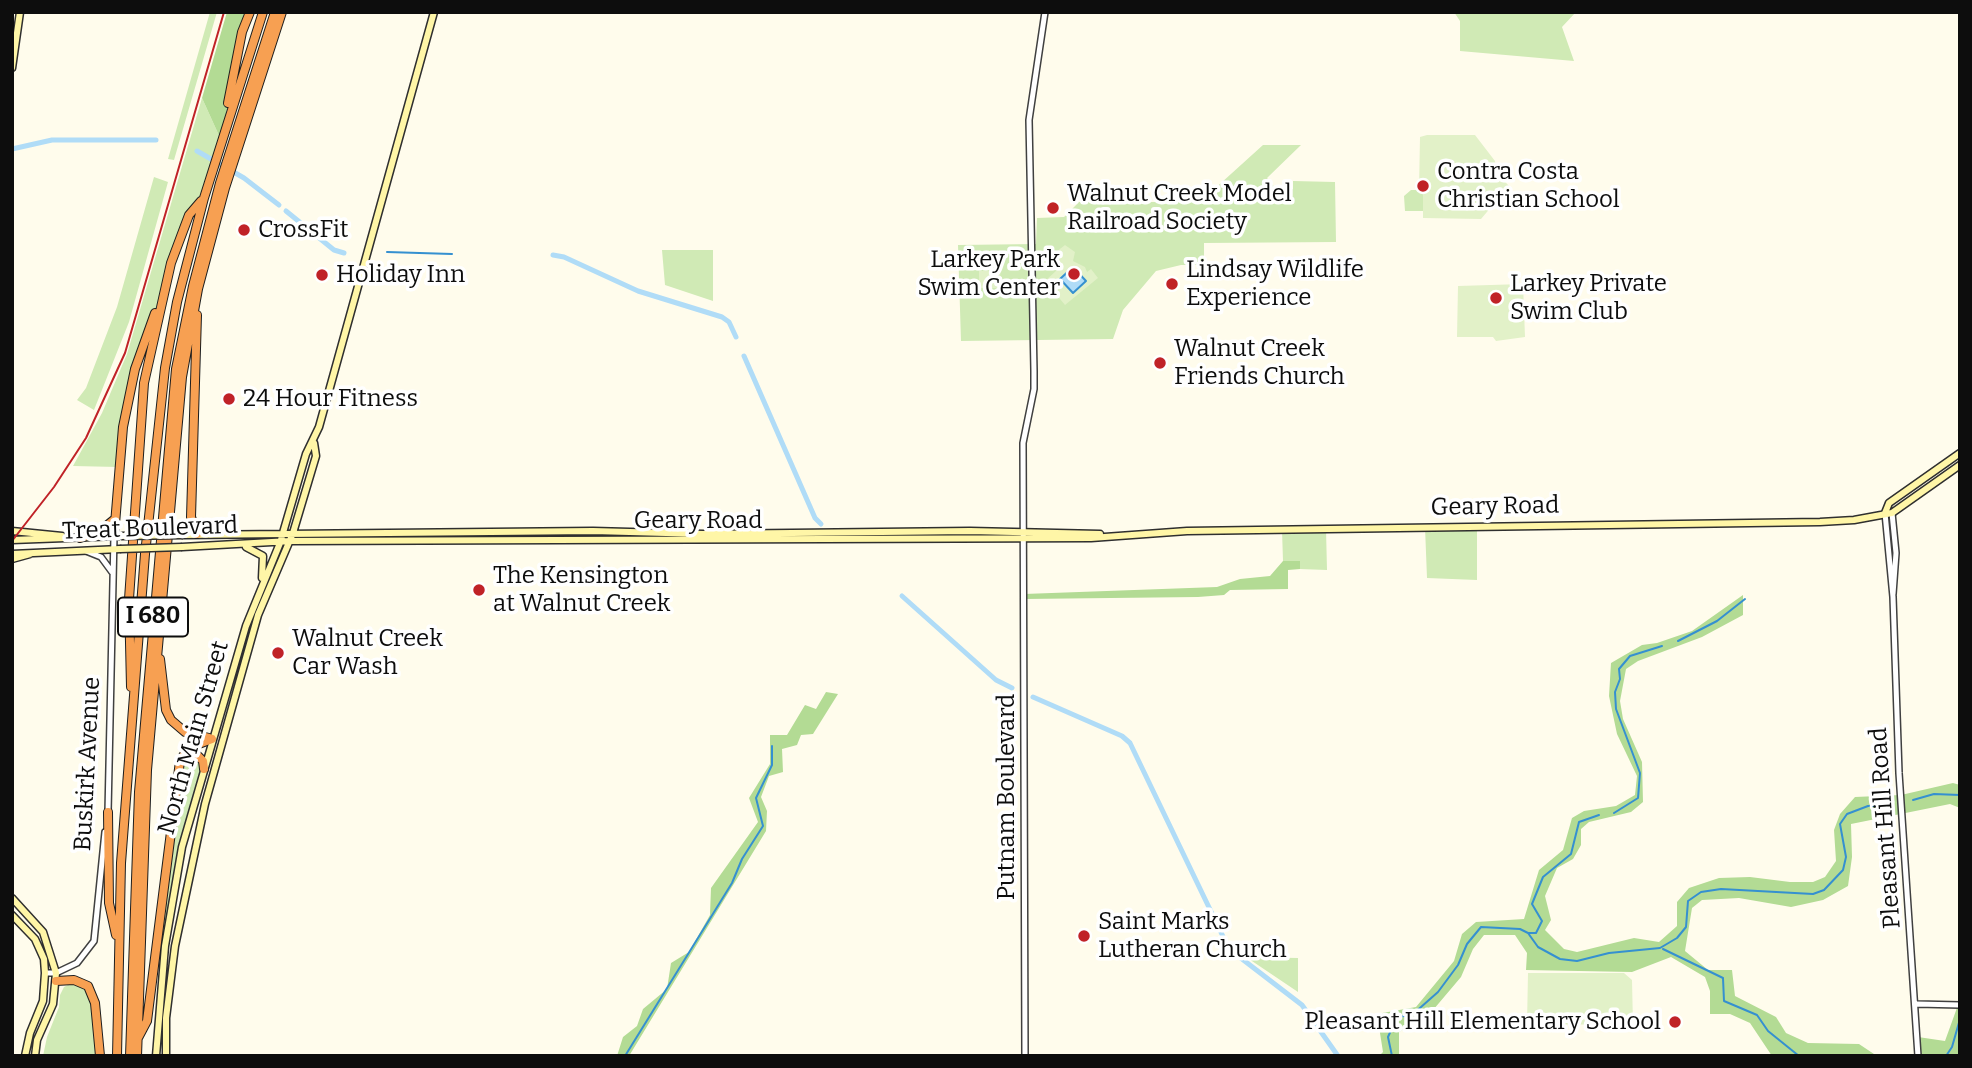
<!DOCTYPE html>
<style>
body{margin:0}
#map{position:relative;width:1972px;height:1068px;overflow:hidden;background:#fffcec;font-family:Bitter,serif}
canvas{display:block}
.frame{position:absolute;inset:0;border:14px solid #0d0d0d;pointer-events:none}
</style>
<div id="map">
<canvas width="1972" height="1068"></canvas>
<div class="frame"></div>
</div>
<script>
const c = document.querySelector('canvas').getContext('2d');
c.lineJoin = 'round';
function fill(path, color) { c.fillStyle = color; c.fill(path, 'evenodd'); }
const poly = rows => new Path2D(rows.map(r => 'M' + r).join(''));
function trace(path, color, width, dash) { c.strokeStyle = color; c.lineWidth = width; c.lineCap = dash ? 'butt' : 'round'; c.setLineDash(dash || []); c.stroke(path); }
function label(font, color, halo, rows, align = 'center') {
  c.font = font + ' Bitter,serif'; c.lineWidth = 7; c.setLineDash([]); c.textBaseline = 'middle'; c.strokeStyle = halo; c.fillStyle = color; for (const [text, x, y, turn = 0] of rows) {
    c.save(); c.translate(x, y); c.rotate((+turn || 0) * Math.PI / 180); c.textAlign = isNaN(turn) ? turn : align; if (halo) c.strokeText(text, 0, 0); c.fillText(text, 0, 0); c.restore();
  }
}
fill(poly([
 [210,12,217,12,174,160,168,159],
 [1454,12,1576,12,1562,27,1574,61,1460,51,1460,21],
 [202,98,221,140,204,198,189,215,145,339,118,467,73,466,102,413,127,354],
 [1263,145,1301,145,1267,178,1276,189,1293,189,1293,181,1335,182,1336,242,1204,243,1204,265,1181,265,1156,271,1123,310,1113,339,961,341,958,245,1036,244,1037,218,1064,217,1079,202,1200,202],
 [154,177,168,182,129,322,94,410,77,400,86,388,117,307],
 [1411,190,1423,190,1423,211,1405,211,1404,196],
 [662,250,713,250,713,301,665,285],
 [1425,527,1477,527,1477,580,1427,578],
 [1326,529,1327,570,1300,569,1299,561,1283,561,1282,530],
 [196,754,204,769,182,847,156,981,180,761],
 [1246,957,1298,958,1298,992],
 [72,983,85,989,92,1003,96,1056,43,1056,47,1037,59,1007,60,995,64,987]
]), '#d0eab5');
fill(poly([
 [227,12,250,12,242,32,221,140,202,98],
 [1283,561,1300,561,1300,569,1288,570,1288,589,1230,590,1224,595,1198,597,1024,599,1024,594,1217,587,1240,579,1270,576],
 [1743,595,1743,615,1702,637,1638,661,1626,669,1620,701,1623,719,1642,762,1643,802,1631,812,1589,822,1581,829,1581,845,1573,859,1557,868,1545,896,1551,920,1545,930,1564,949,1577,952,1634,938,1659,942,1677,926,1677,902,1689,888,1719,878,1750,877,1790,882,1813,882,1825,877,1836,861,1834,830,1840,814,1855,797,1901,795,1953,783,1960,785,1960,808,1950,804,1851,824,1852,857,1848,886,1823,900,1791,907,1739,898,1702,900,1692,908,1685,951,1708,970,1732,970,1735,996,1776,1017,1786,1033,1808,1043,1859,1044,1877,1056,1772,1056,1750,1023,1730,1014,1710,1014,1710,991,1705,977,1671,957,1632,972,1526,970,1527,953,1515,935,1484,935,1473,949,1461,977,1428,1016,1399,1032,1399,1056,1379,1056,1383,1052,1377,1014,1416,1007,1454,961,1462,934,1476,922,1524,919,1539,870,1563,850,1572,818,1584,811,1616,806,1635,795,1637,776,1617,734,1609,696,1611,663,1642,645,1657,643,1692,631],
 [826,692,838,694,813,734,801,735,797,745,782,749,783,772,769,776,761,797,767,811,766,831,629,1056,617,1056,623,1037,637,1026,643,1009,667,989,671,963,689,952,710,915,711,888,758,822,749,798,770,764,770,735,787,735,805,705,816,709],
 [1958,1005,1960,1056,1918,1056,1918,1037,1945,1041]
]), '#b3db94');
fill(poly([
 [1427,135,1475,135,1495,161,1494,170,1509,186,1481,219,1423,218,1423,190,1419,190,1420,137],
 [1065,245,1075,252,1073,261,1085,267,1087,272,1091,269,1098,278,1065,305,1045,281,1057,270,1056,252],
 [1000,270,1001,288,979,288,979,271],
 [1523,284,1525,337,1496,341,1493,337,1457,337,1458,286],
 [1528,973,1624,973,1632,980,1633,1025,1527,1024]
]), '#e2f1c8');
const water = poly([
 [1073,267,1086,281,1073,293,1060,279,1073,267]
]);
fill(water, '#b0dcf7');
trace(water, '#3590d0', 2);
trace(poly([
 [387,252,452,254],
 [1678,641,1717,621,1745,599],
 [1913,800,1934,794,1960,795],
 [1614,813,1638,798,1640,773,1616,709,1615,692,1620,679,1619,669,1630,656,1662,646],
 [1529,933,1536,933,1542,921,1532,904,1543,877,1571,854,1579,822,1599,815],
 [1663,949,1723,978,1724,1001,1757,1015,1768,1031,1799,1056],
 [625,1056,732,883,742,859,763,826,756,798,772,765,772,746],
 [1392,1056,1388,1037,1397,1017,1412,1015,1438,992,1458,965,1467,944,1481,927,1520,929,1528,933,1538,947,1560,959,1577,961,1609,953,1660,948,1677,938,1686,927,1688,901,1701,892,1721,889,1813,894,1824,890,1843,870,1846,857,1840,824,1847,814,1868,806,1892,806],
 [1946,1056,1952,1047,1960,1019]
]), '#3590d0', 2);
trace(poly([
 [12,149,52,140,156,140],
 [197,151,244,178,279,205],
 [286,211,334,250,344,253],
 [553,255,564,257,638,291,722,317,729,322,736,337],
 [744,356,815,518,821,524],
 [902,596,996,680,1012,688],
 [1033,697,1122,736,1130,743,1229,949,1302,1005,1338,1056]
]), '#b0dcf7', 5);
const tertiary = poly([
 [1885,513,1893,597,1899,773,1918,1056],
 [1892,513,1896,553,1893,594],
 [86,551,101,557,112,572],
 [108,812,114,536],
 [45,973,56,973,77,963,94,941,105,832],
 [1917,1004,1960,1005],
 [1025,1056,1023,443,1034,389,1034,371,1029,120,1045,12]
]);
const secondary = poly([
 [12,68,20,12],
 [1885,513,1889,503,1960,453],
 [12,531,62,536],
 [183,535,593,531,703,534,970,531,1100,534],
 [12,540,119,536],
 [182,547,290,541,1091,538,1187,531,1820,522,1854,520,1892,513,1960,465],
 [246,547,263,556,262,578],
 [12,554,120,549],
 [12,559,30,554],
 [12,898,43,932,56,973,53,1004,37,1040,35,1056],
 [12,915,35,939,44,959,45,973,43,1001,30,1033,25,1056],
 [156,1056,165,946,182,847,246,626,280,543,306,454,319,427,434,12],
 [166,1056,166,1018,175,946,205,804,258,615,293,533,316,456,314,443]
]);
const motorway = poly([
 [228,103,242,32,250,12],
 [197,315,191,517,197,534],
 [114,536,123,427,135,369,155,313],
 [80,538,99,532,115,519],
 [160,659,166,710,171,720,185,732,209,738],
 [131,687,129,599,144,383,171,263,189,215,201,201],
 [182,759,196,754,203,761,204,769],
 [108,812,109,903,116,935],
 [56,981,74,980,88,986,95,1003,100,1056],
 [138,1038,147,1021,180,761,188,748,212,739],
 [117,1056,121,863,145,554,165,368,177,302,204,198,263,12],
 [130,1056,139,792,176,369,193,286,220,183,275,12],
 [137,1056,147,770,182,377,198,289,225,188,282,12]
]);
trace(tertiary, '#404040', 8);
trace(secondary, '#2f2f2f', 9);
trace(motorway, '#1e1e1e', 10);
trace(tertiary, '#fff', 5);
trace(secondary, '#fff6a7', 6);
trace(motorway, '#f7a052', 8);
trace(poly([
 [12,541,54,487,86,438,125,353,224,12]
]), '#c02227', 2);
const secondaryBridge = poly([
 [121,536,183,535],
 [120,549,182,547]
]);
trace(secondaryBridge, '#2f2f2f', 9, []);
trace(secondaryBridge, '#fff6a7', 6);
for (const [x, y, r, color] of [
 [1423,186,7,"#c02227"],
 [1053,208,7,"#c02227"],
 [244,230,7,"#c02227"],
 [1074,274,7,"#c02227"],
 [322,275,7,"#c02227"],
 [1172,284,7,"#c02227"],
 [1496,298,7,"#c02227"],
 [1160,363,7,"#c02227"],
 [229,399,7,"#c02227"],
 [479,590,7,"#c02227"],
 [278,653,7,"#c02227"],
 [1084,936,7,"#c02227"],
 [1675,1022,7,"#c02227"]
]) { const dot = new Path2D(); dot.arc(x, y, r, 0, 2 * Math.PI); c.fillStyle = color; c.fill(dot); trace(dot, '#fff', 2.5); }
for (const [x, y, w] of [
 [153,617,70]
]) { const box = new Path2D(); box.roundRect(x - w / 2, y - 19.5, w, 39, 5); c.fillStyle = '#fff'; c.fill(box); trace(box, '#0d0d0d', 2); }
label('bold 23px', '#0d0d0d', null, [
 ["I 680",153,617]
]);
label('24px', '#0d0d0d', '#fff', [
 ["Contra Costa",1437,172],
 ["Christian School",1437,200],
 ["Walnut Creek Model",1067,194],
 ["Railroad Society",1067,222],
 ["CrossFit",258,230],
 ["Larkey Park",1060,260,"right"],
 ["Swim Center",1060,288,"right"],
 ["Lindsay Wildlife",1186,270],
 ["Experience",1186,298],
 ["Holiday Inn",336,275],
 ["Larkey Private",1510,284],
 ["Swim Club",1510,312],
 ["Walnut Creek",1174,349],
 ["Friends Church",1174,377],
 ["24 Hour Fitness",243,399],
 ["The Kensington",493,576],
 ["at Walnut Creek",493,604],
 ["Walnut Creek",292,639],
 ["Car Wash",292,667],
 ["Saint Marks",1098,922],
 ["Lutheran Church",1098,950],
 ["Pleasant Hill Elementary School",1661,1022,"right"]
], 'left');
label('24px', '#0d0d0d', '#fff', [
 ["Geary Road",1495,507,-1],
 ["Geary Road",698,521],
 ["Treat Boulevard",150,529,-2],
 ["North Main Street",194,738,-74],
 ["Buskirk Avenue",88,764,-87],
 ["Putnam Boulevard",1007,797,-90],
 ["Pleasant Hill Road",1886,828,-94]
]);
</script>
